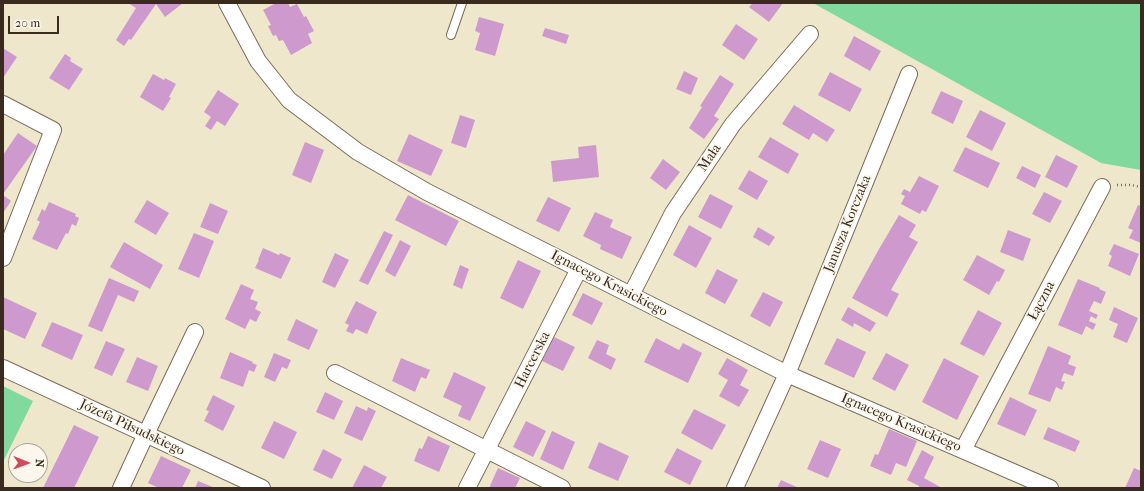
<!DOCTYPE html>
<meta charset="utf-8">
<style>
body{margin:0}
#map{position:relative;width:1144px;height:491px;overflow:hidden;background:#efe7cb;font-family:"IM FELL French Canon",serif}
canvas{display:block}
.frame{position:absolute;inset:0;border:4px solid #3b2a1e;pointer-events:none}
.north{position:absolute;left:8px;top:443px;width:40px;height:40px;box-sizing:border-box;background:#fbf7ec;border:1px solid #aea59a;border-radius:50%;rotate:91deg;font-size:11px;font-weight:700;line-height:16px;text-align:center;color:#3b2a1e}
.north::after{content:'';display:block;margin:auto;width:14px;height:18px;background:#d1495b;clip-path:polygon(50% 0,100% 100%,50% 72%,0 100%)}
.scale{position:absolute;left:8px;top:16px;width:51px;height:18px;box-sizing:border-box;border:2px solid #3b2a1e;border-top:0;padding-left:5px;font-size:12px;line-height:14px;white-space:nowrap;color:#3b2a1e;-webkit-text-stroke:3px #fbf7ec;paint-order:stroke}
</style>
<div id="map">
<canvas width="1144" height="491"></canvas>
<div class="frame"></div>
<div class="north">N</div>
<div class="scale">20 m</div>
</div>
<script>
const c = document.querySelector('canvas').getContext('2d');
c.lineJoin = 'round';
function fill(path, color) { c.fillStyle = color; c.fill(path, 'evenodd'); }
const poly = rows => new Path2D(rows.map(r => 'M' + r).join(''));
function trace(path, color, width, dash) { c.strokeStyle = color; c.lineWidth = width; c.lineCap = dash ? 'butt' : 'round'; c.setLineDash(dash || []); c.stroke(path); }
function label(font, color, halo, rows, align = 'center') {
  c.font = font + ' "IM FELL French Canon",serif'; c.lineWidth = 3.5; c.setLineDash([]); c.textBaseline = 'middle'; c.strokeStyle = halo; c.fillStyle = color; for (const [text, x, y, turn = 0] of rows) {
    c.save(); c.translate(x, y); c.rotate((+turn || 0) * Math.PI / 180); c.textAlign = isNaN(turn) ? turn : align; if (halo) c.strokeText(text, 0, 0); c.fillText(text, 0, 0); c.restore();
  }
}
fill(poly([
 [813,3,1141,3,1141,170,1101,163],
 [3,386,33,401,3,462]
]), '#81d99e');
fill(poly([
 [128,3,183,3,165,17,156,4,131,40,129,39,124,46,116,40,136,8],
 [276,3,288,3,290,7,297,4,304,17,306,16,314,31,308,34,312,43,291,55,283,40,279,41,276,35,273,36,268,26,271,25,263,10],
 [753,3,783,3,769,22,749,7],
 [479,17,504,24,495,56,475,50,480,33,475,31],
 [736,24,758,39,744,60,722,45],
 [545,28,569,35,566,44,542,36],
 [854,36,881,51,870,71,844,56],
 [3,48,17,57,3,78],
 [65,54,71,58,70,61,83,69,69,90,49,78],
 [684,71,698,78,691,95,676,89],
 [830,72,862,89,850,112,818,95],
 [153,74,164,80,165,78,176,84,169,97,171,98,163,111,140,97],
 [720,75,734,84,714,116,719,119,704,139,689,128,702,107,700,106],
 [218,90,239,104,225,126,217,121,211,130,205,126,211,117,204,112],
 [941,91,963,101,953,124,931,113],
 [794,105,835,130,827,142,813,133,809,140,782,124],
 [980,110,1006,123,992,151,966,137],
 [460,115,475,120,466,148,451,143],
 [18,133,37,146,3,194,3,155],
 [409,134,443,150,431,176,397,161],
 [770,137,799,154,788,174,758,157],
 [305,142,324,150,311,183,292,175],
 [596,145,599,177,553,182,551,161,579,158,578,147],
 [965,147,1000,163,988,188,953,171],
 [1056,155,1078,166,1067,188,1045,177],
 [663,159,680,172,666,190,650,178],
 [1022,166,1041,175,1035,188,1016,178],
 [749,170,768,181,757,200,738,189],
 [919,176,939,186,926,212,922,210,920,214,901,204,905,196,901,194,904,189,910,192],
 [1044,192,1062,201,1050,223,1032,214],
 [710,194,733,206,721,229,698,217],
 [3,195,11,201,3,213],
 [408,195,459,221,446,246,395,220],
 [548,197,571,208,559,232,536,221],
 [147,200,169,213,156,235,134,222],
 [49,202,76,214,75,216,79,218,76,226,72,224,68,234,66,233,57,250,32,239,40,222,37,220,42,209,45,211],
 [210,203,228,211,218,234,200,227],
 [1138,205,1141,206,1141,243,1129,238,1133,230,1128,228],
 [595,212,613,220,610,227,632,237,622,259,600,249,601,245,583,236],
 [899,215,916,225,909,237,918,242,891,290,899,294,887,317,852,298,879,249],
 [689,225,712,238,696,268,673,255],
 [758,227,775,237,769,246,753,237],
 [1008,230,1031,239,1023,261,1000,252],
 [384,231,393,235,368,285,359,281],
 [194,233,214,241,199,278,178,269],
 [400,240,411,246,395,277,385,271],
 [124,242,163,265,150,289,110,267],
 [1114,244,1139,254,1130,276,1108,266,1112,256,1109,254],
 [263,248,279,255,280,253,291,258,281,279,255,268,259,260,258,260],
 [335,253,349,260,335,288,322,282],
 [977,255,1005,270,999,282,997,281,989,295,963,280],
 [518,260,541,271,523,309,500,298],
 [460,265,469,269,462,289,453,285],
 [717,269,738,280,725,304,705,293],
 [109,278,139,291,134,302,118,295,102,332,88,326],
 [1078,279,1100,288,1099,289,1106,292,1101,304,1094,301,1089,311,1098,315,1096,319,1091,316,1089,321,1096,324,1093,330,1086,326,1082,335,1058,325],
 [241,284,254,290,250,299,258,302,255,309,261,312,256,322,250,319,245,329,225,319],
 [763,292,783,302,770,327,750,316],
 [583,293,603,303,592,325,572,315],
 [3,297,37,313,25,339,3,329],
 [356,301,377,312,367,334,356,329,353,334,346,331,349,325,345,323],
 [848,307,876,323,870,332,854,323,853,327,841,320],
 [1114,307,1138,318,1127,343,1113,337,1118,324,1109,320],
 [978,310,1002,323,984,356,960,344],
 [296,319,318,330,309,350,287,340],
 [52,322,83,335,72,360,41,346],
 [554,337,575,347,563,371,542,361],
 [656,338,679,350,683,343,702,353,688,383,644,362],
 [837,338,866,352,854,378,824,364],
 [597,340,609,345,606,354,616,359,611,370,588,358],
 [106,341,125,349,112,376,94,368],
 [1048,346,1071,356,1068,364,1076,367,1073,376,1064,373,1061,381,1065,382,1062,390,1056,387,1050,402,1028,394],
 [230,352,253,362,252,363,257,365,254,372,249,370,243,387,220,378],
 [274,353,291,360,287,369,282,367,275,382,264,377],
 [886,353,909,365,895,391,872,379],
 [137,357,158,366,148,391,126,382],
 [401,358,430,370,426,379,421,377,415,392,392,381],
 [727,358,748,370,740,385,749,390,739,407,719,396,728,380,718,374],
 [944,358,979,376,957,420,922,402],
 [454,372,486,387,470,421,458,416,462,406,443,397],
 [325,392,343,401,334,420,316,412],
 [213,395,235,406,223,431,204,421,209,411,206,410],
 [1010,397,1037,410,1025,436,997,424],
 [356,406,367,411,368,407,376,411,362,441,344,433],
 [694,409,726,425,712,450,681,433],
 [274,421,297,432,284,459,261,448],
 [526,421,546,431,533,457,513,447],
 [74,425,99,437,77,482,74,488,43,488],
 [1048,427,1080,441,1075,452,1043,439],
 [889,429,917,441,906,467,896,463,891,475,870,466,875,454,878,455],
 [552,431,575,442,563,470,540,459],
 [428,436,450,446,439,472,414,461,419,448,422,449],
 [820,440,841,449,828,478,807,469],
 [599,442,629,456,618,481,588,468],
 [677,448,702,461,690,485,664,472],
 [323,449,342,459,332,479,313,470],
 [922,450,934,457,924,478,942,488,919,488,919,486,907,480],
 [161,456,191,470,182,488,159,488,148,483],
 [364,465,387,477,381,488,352,488],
 [498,468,520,478,515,488,489,488],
 [1134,468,1141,471,1141,488,1125,488],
 [781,480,799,488,777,488],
 [198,481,215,488,195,488]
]), '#ce9ace');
const lane = poly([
 [451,35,462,3]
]);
const street = poly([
 [227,3,258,61,289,100,358,152,427,192,787,374,1050,488],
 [3,104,53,130,3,258],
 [631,295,673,213,733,124,810,34],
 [3,368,262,488],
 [335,373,562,488],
 [963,450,1102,187],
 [121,488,146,434,195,332],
 [467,488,579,269],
 [735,488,787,374,909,74]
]);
trace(lane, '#7a6c5b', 10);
trace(street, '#7a6c5b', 18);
trace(poly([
 [1117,185,1131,185,1141,187]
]), '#7a6c5b', 2.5, [1, 3]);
trace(lane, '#fff', 8);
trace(street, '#fff', 16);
label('14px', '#3b2a1e', '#fbf7ec', [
 ["Mała",710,158,-56],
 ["Janusza Korczaka",848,224,-68],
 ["Ignacego Krasickiego",609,284,27],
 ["Łączna",1042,301,-62],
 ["Harcerska",533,360,-63],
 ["Ignacego Krasickiego",901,423,23],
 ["Józefa Piłsudskiego",132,428,25]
]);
</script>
